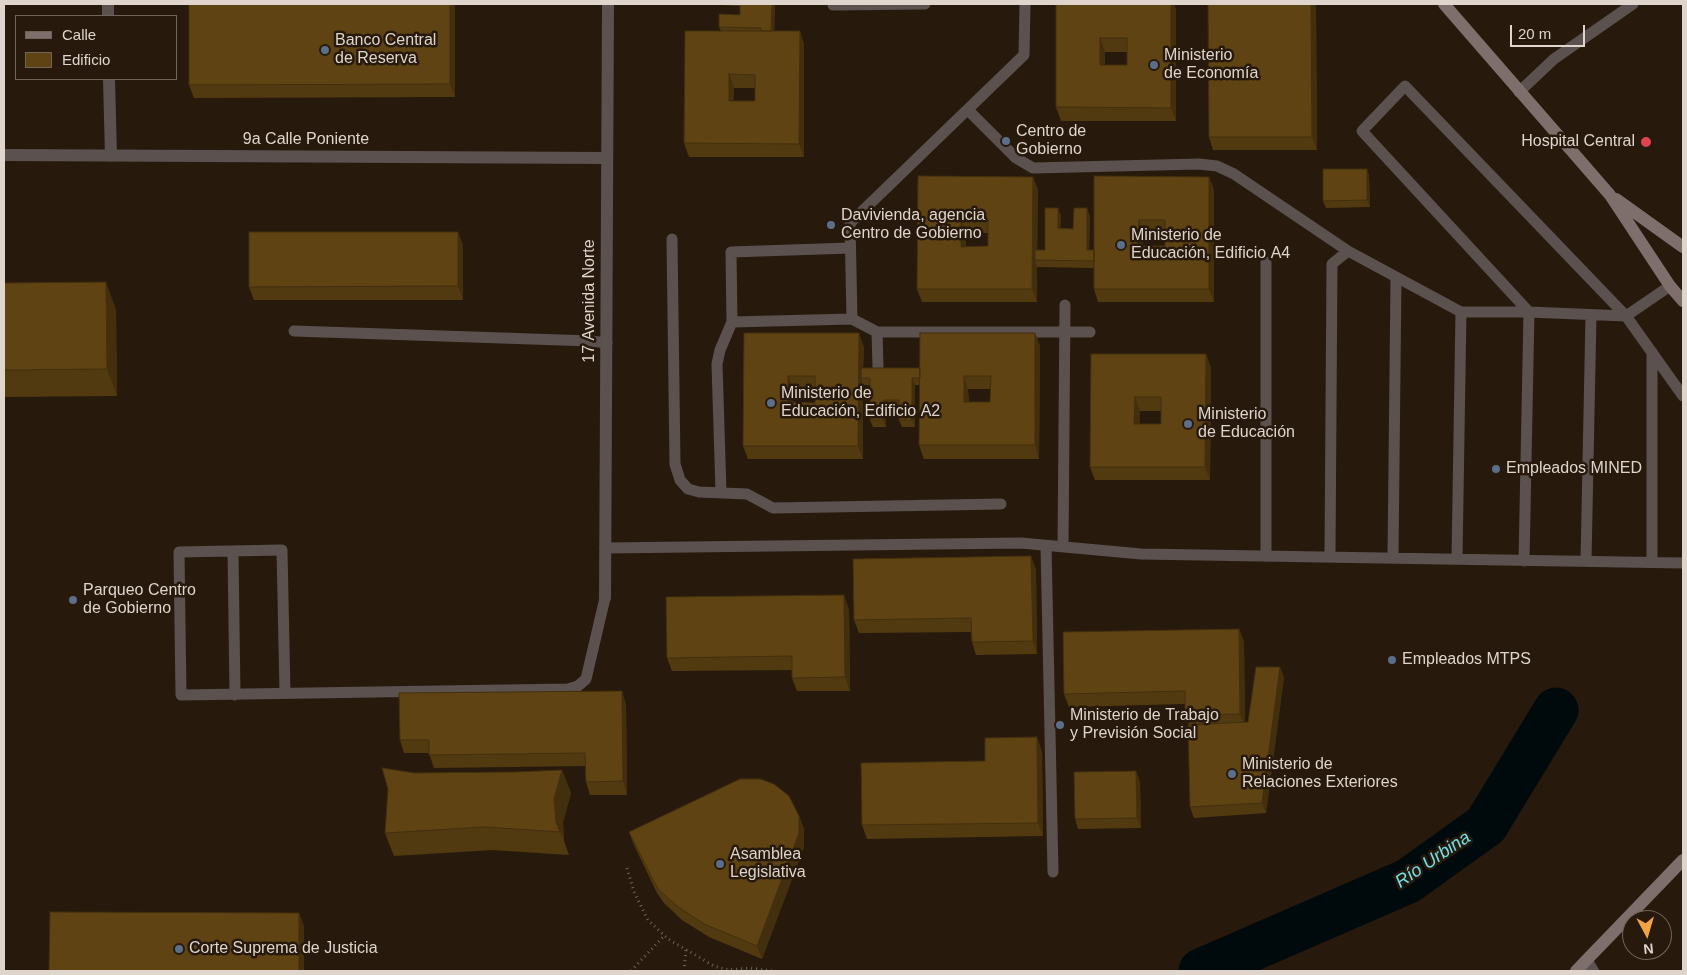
<!DOCTYPE html>
<meta charset="utf-8">
<style>
body{margin:0}
#map{position:relative;width:1687px;height:975px;overflow:hidden;background:#271a0d;font-family:Arial,sans-serif}
canvas{display:block}
.frame{position:absolute;inset:0;border:5px solid #dfd5cd;pointer-events:none}
.legend{position:absolute;left:15px;top:15px;width:162px;height:65px;box-sizing:border-box;background:#271a0d;border:1px solid #71655a;margin:0;padding:6px 9px;list-style:none;font-size:15px;color:#dfd5cd}
.legend li{display:flex;align-items:center;gap:10px;height:25px}
.legend b{width:25px;border:1px solid #71655a}
.north{position:absolute;left:1622px;top:910px;width:50px;height:50px;box-sizing:border-box;background:#271a0d;border:1px solid #71655a;border-radius:50%;rotate:174deg;font-size:14px;font-weight:700;line-height:20px;text-align:center;color:#dfd5cd}
.north::after{content:'';display:block;margin:auto;width:18px;height:22px;background:#f3a442;clip-path:polygon(50% 0,100% 100%,50% 72%,0 100%)}
.scale{position:absolute;left:1510px;top:25px;width:75px;height:22px;box-sizing:border-box;border:2px solid #dfd5cd;border-top:0;padding-left:6px;font-size:15px;line-height:18px;white-space:nowrap;color:#dfd5cd;-webkit-text-stroke:4px #271a0d;paint-order:stroke}
</style>
<div id="map">
<canvas width="1687" height="975"></canvas>
<div class="frame"></div>
<ul class="legend">
<li><b style="height:6px;background:#7f6f6c"></b>Calle</li>
<li><b style="height:14px;background:#5f4313"></b>Edificio</li>
</ul>
<div class="north">N</div>
<div class="scale">20 m</div>
</div>
<script>
const c = document.querySelector('canvas').getContext('2d');
c.lineJoin = 'round';
const poly = rows => new Path2D(rows.map(r => 'M' + r).join(''));
function trace(path, color, width, dash) { c.strokeStyle = color; c.lineWidth = width; c.lineCap = dash ? 'butt' : 'round'; c.setLineDash(dash || []); c.stroke(path); }
function fill(path, color) { c.fillStyle = color; c.fill(path, 'evenodd'); }
function label(font, color, halo, rows, align = 'center') {
  c.font = font + ' Arial,sans-serif'; c.lineWidth = 5; c.setLineDash([]); c.textBaseline = 'middle'; c.strokeStyle = halo; c.fillStyle = color; for (const [text, x, y, turn = 0] of rows) {
    c.save(); c.translate(x, y); c.rotate((+turn || 0) * Math.PI / 180); c.textAlign = isNaN(turn) ? turn : align; if (halo) c.strokeText(text, 0, 0); c.fillText(text, 0, 0); c.restore();
  }
}
trace(poly([
 [1201,971,1408,881,1486,825,1556,710]
]), '#00090b', 45);
trace(poly([
 [627,868,634,892,648,920,668,939,714,966,728,970,750,968,772,971],
 [631,971,664,936],
 [684,971,686,950]
]), '#6f6358', 3, [1, 4]);
trace(poly([
 [833,5,925,4],
 [1519,92,1554,59,1633,4],
 [968,110,1016,158,1033,168,1199,164,1217,166,1234,174,1348,251],
 [672,239,675,464,680,480,688,489,699,492,747,494,773,508,1001,504],
 [1266,262,1266,555],
 [852,319,850,223,1024,55,1025,4],
 [732,322,852,319,877,332,1090,332],
 [294,331,591,341,607,343],
 [877,332,878,367],
 [1652,352,1652,562],
 [721,492,717,364,720,350,732,322,731,252,850,248],
 [1046,546,1053,872],
 [1063,547,1065,305],
 [605,548,1021,543,1141,554,1683,563],
 [233,551,235,695],
 [1330,555,1332,264,1348,251,1461,312,1529,312,1626,316,1670,286],
 [1393,556,1396,278],
 [1457,558,1461,312],
 [1524,561,1529,312,1362,131,1405,86,1626,316,1683,396],
 [1586,561,1591,315],
 [285,693,282,550,179,552,181,695,568,689,578,686,586,679,605,598]
]), '#5b514f', 11);
trace(poly([
 [108,4,108,16],
 [109,79,111,156],
 [4,155,607,158],
 [605,598,608,4],
 [1587,961,1593,971]
]), '#5b514f', 12);
trace(poly([
 [1444,4,1610,195,1670,286,1683,301],
 [1616,199,1683,247],
 [1576,971,1683,860]
]), '#7f6f6c', 12);
fill(poly([
 [455,4,455,97,194,98,189,85],
 [721,4,775,4,774,31,800,31,804,45,804,157,689,157,684,143,721,31,719,27,740,15,740,6,722,5],
 [734,88,755,88,755,101,733,101],
 [1056,4,1176,9,1176,121,1061,121,1056,107],
 [1105,52,1127,52,1127,65,1105,65],
 [1316,4,1317,150,1213,150,1209,137],
 [1367,169,1369,176,1370,207,1326,208,1323,201],
 [918,176,1033,177,1038,190,1037,250,1045,250,1061,215,1060,228,1073,229,1090,216,1089,250,1094,250,1094,176,1209,177,1214,190,1214,302,1098,302,1094,289,1094,268,1037,267,1037,302,922,302,917,289],
 [966,233,988,233,988,246,966,246],
 [1143,233,1165,233,1165,246,1143,246],
 [463,245,463,300,254,300,249,287],
 [4,283,116,309,117,396,4,397],
 [744,333,864,347,863,368,920,368,1035,333,1040,346,1039,459,924,459,919,445,920,385,915,385,915,427,902,427,899,420,899,407,886,407,886,427,873,427,870,420,870,385,863,385,863,459,748,459,743,446],
 [793,389,815,390,815,403,793,403],
 [968,389,990,389,990,402,969,402],
 [1091,354,1206,354,1211,368,1210,480,1095,480,1090,467],
 [1140,411,1161,411,1161,424,1139,424],
 [1036,569,1037,654,976,655,972,642,971,632,859,633,854,620],
 [849,609,850,691,797,691,792,678,792,670,672,671,667,658],
 [1239,629,1244,642,1245,722,1248,722,1284,677,1266,813,1194,818,1190,807,1189,725,1185,715,1185,704,1069,707,1064,694],
 [626,704,627,795,590,795,586,782,585,766,434,768,429,753,404,753,400,740],
 [1042,751,1043,836,867,839,862,825],
 [562,770,571,793,563,822,564,841,569,855,492,850,394,856,385,833,415,773,515,772],
 [1140,781,1141,828,1078,829,1075,819],
 [799,816,804,829,804,847,762,959,709,937,682,920,664,903,657,893,634,845,629,832]
]), '#523a10');
fill(poly([
 [450,4,455,4,455,97,450,84],
 [772,4,775,4,774,45,771,38],
 [1171,4,1174,4,1176,9,1176,121,1171,108],
 [1311,4,1316,4,1317,150,1312,137],
 [800,31,804,45,804,157,799,144],
 [1100,38,1105,52,1105,78,1100,65],
 [729,74,734,88,733,114,729,101],
 [1367,169,1369,176,1370,207,1367,200],
 [1033,177,1038,190,1037,260,1035,260,1037,267,1037,302,1032,289],
 [1209,177,1214,190,1214,302,1209,289],
 [1058,208,1061,215,1060,235,1058,228],
 [1087,208,1090,216,1089,257,1087,250],
 [961,220,966,233,966,260,961,247],
 [1139,220,1143,233,1143,259,1138,246],
 [458,232,463,245,463,300,458,286],
 [106,282,116,309,117,396,107,369],
 [859,333,864,347,863,378,861,378,863,385,863,459,858,446],
 [1035,333,1040,346,1039,459,1035,445],
 [1206,354,1211,368,1210,480,1205,467],
 [788,376,793,389,793,416,788,402],
 [964,376,968,389,969,416,964,402],
 [912,378,915,385,915,427,912,420],
 [1135,397,1140,411,1139,437,1134,424],
 [884,400,886,407,886,427,883,420],
 [1031,556,1036,569,1037,654,1033,641],
 [844,595,849,609,850,691,845,677],
 [1239,629,1244,642,1245,727,1240,714],
 [1280,667,1284,677,1266,813,1262,803],
 [622,691,626,704,627,795,623,781],
 [1037,737,1042,751,1043,836,1038,823],
 [562,770,571,793,563,822,564,841,556,822,554,799],
 [1136,771,1140,781,1141,828,1137,818],
 [799,816,804,829,804,847,762,959,757,946],
 [299,913,304,926,304,971,299,971]
]), '#422f0d');
const building = poly([
 [189,4,450,4,450,84,189,85,189,4],
 [740,4,772,4,771,31,761,31,761,28,719,27,719,14,740,15,740,4],
 [1056,4,1171,4,1171,108,1056,107,1056,4],
 [1100,38,1127,38,1127,65,1100,65,1100,38],
 [1208,4,1311,4,1312,137,1209,137,1208,4],
 [685,31,800,31,799,144,684,143,685,31],
 [729,74,755,75,755,101,729,101,729,74],
 [1323,169,1367,169,1367,200,1323,201,1323,169],
 [918,176,1033,177,1032,289,917,289,918,176],
 [961,220,988,220,988,246,961,247,961,220],
 [1094,176,1209,177,1209,289,1094,289,1094,176],
 [1139,220,1165,220,1165,246,1138,246,1139,220],
 [1045,208,1058,208,1058,228,1073,229,1074,208,1087,208,1087,250,1094,250,1094,261,1035,260,1035,250,1045,250,1045,208],
 [249,232,458,232,458,286,249,287,249,232],
 [106,282,107,369,4,370,4,283,106,282],
 [744,333,859,333,858,446,743,446,744,333],
 [788,376,815,376,815,403,788,402,788,376],
 [920,333,1035,333,1035,445,919,445,920,333],
 [964,376,991,376,990,402,964,402,964,376],
 [1091,354,1206,354,1205,467,1090,467,1091,354],
 [1135,397,1161,397,1161,424,1134,424,1135,397],
 [861,368,920,368,920,378,912,378,912,420,899,420,899,400,884,400,883,420,870,420,870,378,861,378,861,368],
 [1031,556,1033,641,972,642,971,618,854,620,853,559,1031,556],
 [844,595,845,677,792,678,792,656,667,658,666,597,844,595],
 [1239,629,1240,714,1185,715,1185,691,1064,694,1063,632,1239,629],
 [1256,667,1280,667,1262,803,1190,807,1188,725,1248,722,1256,667],
 [622,691,623,781,586,782,585,753,429,755,429,740,400,740,399,693,622,691],
 [1037,737,1038,823,862,825,861,763,985,761,985,738,1037,737],
 [382,768,415,773,515,772,562,770,554,799,556,822,560,832,484,827,385,833,388,789,382,768],
 [1136,771,1137,818,1075,819,1074,772,1136,771],
 [740,779,760,779,774,784,789,796,799,816,799,833,757,946,704,924,677,906,659,890,653,880,629,832,740,779],
 [50,912,299,913,299,971,49,971,50,912]
]);
fill(building, '#5f4313');
trace(building, '#422f0d', 1);
for (const [x, y, r, color] of [
 [325,50,5,"#5c6f8a"],
 [1154,65,5,"#5c6f8a"],
 [1006,141,5,"#5c6f8a"],
 [1646,142,6,"#e0444e"],
 [831,225,5,"#5c6f8a"],
 [1121,245,5,"#5c6f8a"],
 [771,403,5,"#5c6f8a"],
 [1188,424,5,"#5c6f8a"],
 [1496,469,5,"#5c6f8a"],
 [73,600,5,"#5c6f8a"],
 [1392,660,5,"#5c6f8a"],
 [1060,725,5,"#5c6f8a"],
 [1232,774,5,"#5c6f8a"],
 [720,864,5,"#5c6f8a"],
 [179,949,5,"#5c6f8a"]
]) { const dot = new Path2D(); dot.arc(x, y, r, 0, 2 * Math.PI); c.fillStyle = color; c.fill(dot); trace(dot, '#271a0d', 2); }
label('16px', '#dfd5cd', '#271a0d', [
 ["Banco Central",335,41],
 ["de Reserva",335,59],
 ["Ministerio",1164,56],
 ["de Economía",1164,74],
 ["Centro de",1016,132],
 ["Gobierno",1016,150],
 ["Hospital Central",1635,142,"right"],
 ["Davivienda, agencia",841,216],
 ["Centro de Gobierno",841,234],
 ["Ministerio de",1131,236],
 ["Educación, Edificio A4",1131,254],
 ["Ministerio de",781,394],
 ["Educación, Edificio A2",781,412],
 ["Ministerio",1198,415],
 ["de Educación",1198,433],
 ["Empleados MINED",1506,469],
 ["Parqueo Centro",83,591],
 ["de Gobierno",83,609],
 ["Empleados MTPS",1402,660],
 ["Ministerio de Trabajo",1070,716],
 ["y Previsión Social",1070,734],
 ["Ministerio de",1242,765],
 ["Relaciones Exteriores",1242,783],
 ["Asamblea",730,855],
 ["Legislativa",730,873],
 ["Corte Suprema de Justicia",189,949]
], 'left');
label('16px', '#dfd5cd', '#271a0d', [
 ["9a Calle Poniente",306,140],
 ["17 Avenida Norte",590,301,-90]
]);
label('italic 18px', '#6fe0e9', '#271a0d', [
 ["Río Urbina",1433,860,-34]
]);
</script>
